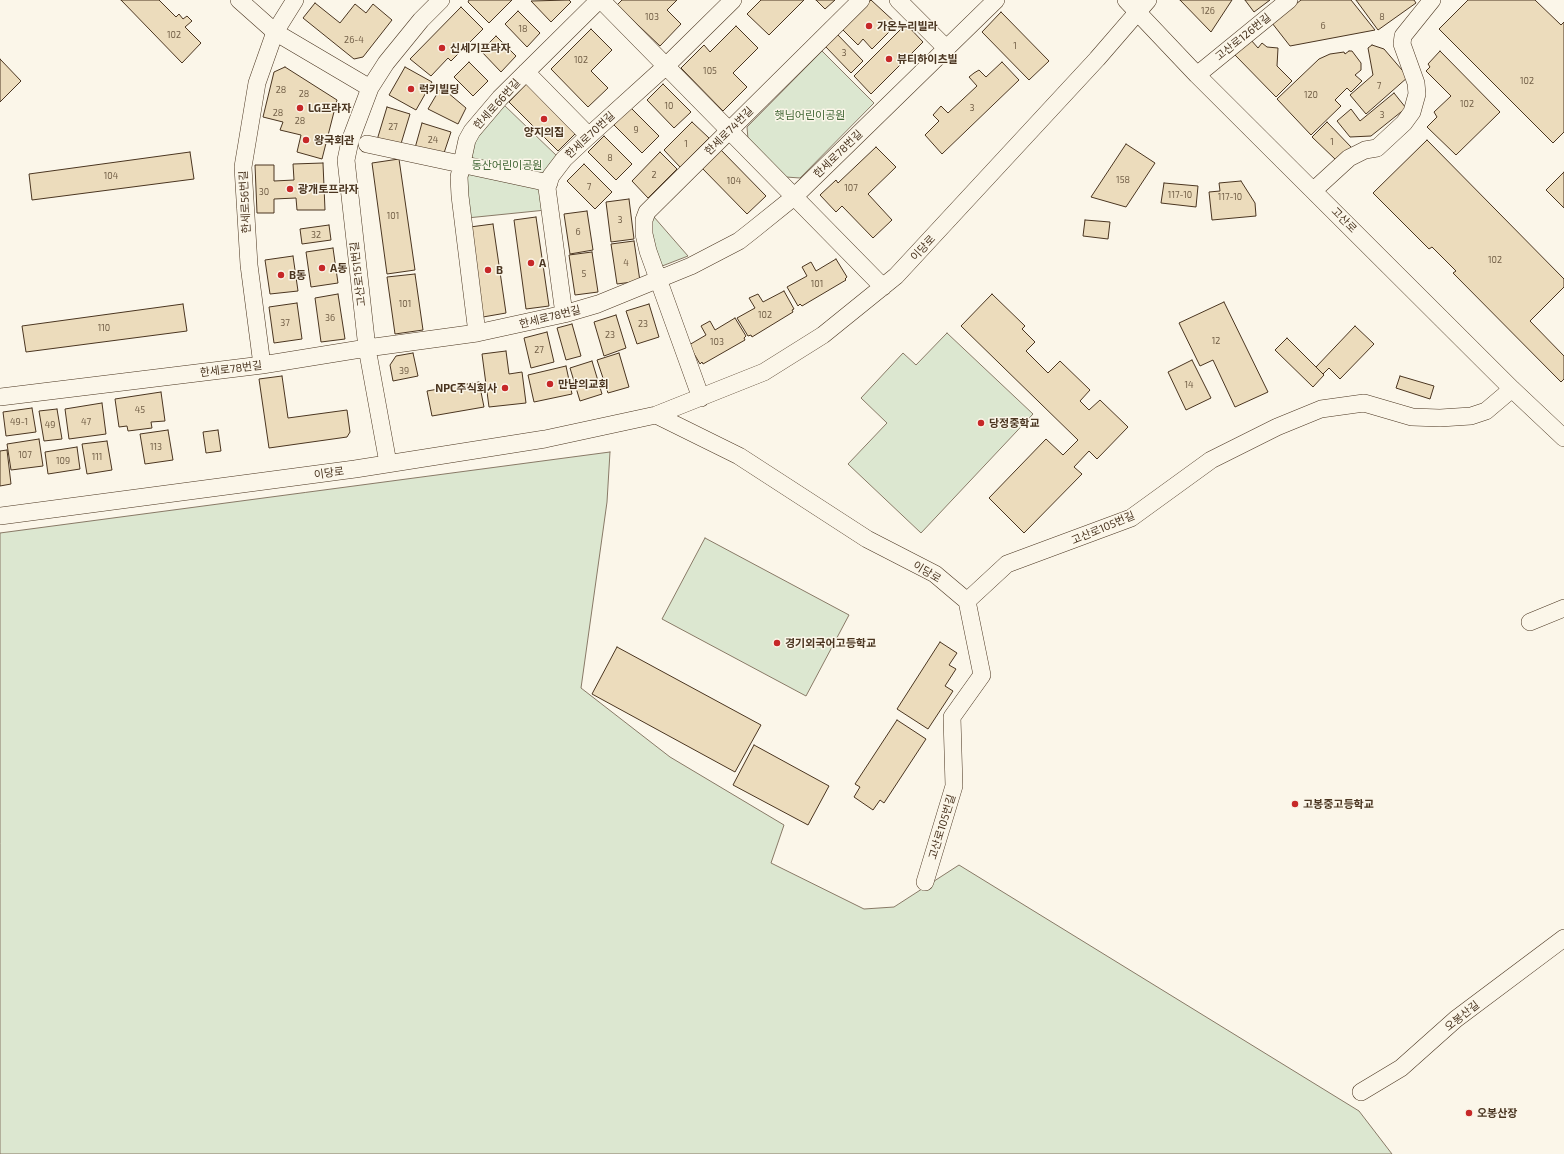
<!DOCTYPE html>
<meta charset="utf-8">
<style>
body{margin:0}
canvas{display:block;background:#fbf6e9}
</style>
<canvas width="1564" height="1154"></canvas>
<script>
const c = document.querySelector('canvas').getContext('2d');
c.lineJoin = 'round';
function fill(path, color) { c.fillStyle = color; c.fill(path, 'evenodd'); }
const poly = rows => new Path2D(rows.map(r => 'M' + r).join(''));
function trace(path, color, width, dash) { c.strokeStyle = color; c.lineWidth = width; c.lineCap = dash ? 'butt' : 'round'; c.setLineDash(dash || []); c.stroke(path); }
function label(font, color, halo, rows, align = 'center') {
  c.font = font + ' "Exo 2","Noto Sans KR",sans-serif'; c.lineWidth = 3; c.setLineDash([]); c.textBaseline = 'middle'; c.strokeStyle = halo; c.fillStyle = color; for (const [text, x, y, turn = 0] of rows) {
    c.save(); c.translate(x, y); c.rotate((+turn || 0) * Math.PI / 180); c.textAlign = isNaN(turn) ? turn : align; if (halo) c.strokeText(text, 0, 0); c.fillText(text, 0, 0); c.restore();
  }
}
const green = poly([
 [822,51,874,103,800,178,786,177,748,139,747,127,822,51],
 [503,104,558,157,546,210,467,218,464,196,476,133,503,104],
 [654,217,688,256,657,268,649,226,654,217],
 [947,333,1033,414,921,533,848,464,887,423,861,398,903,353,916,365,947,333],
 [610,452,607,502,581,688,670,757,784,825,771,863,864,909,894,907,959,865,1359,1111,1392,1154,0,1154,0,533,610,452],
 [705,538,849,615,806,696,662,619,705,538]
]);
fill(green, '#dce7d0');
trace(green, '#887966', 1);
const building = poly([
 [121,0,159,0,176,17,179,14,183,19,187,16,192,21,185,27,201,43,182,63,121,0],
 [469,0,512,0,489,23,468,2,469,0],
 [569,0,571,2,551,22,531,1,569,0],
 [622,0,677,0,667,10,681,24,660,46,617,5,622,0],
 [761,0,804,0,769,35,747,14,761,0],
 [816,0,835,0,825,9,816,0],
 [871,0,897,24,872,49,863,39,858,45,842,29,871,0],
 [1180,0,1232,0,1211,32,1180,0],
 [1245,0,1270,0,1254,12,1245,0],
 [1301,0,1351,0,1375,30,1290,46,1272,23,1301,0],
 [1356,0,1414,0,1416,3,1378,30,1356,0],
 [1468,0,1535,0,1561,25,1564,22,1564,132,1553,143,1439,29,1468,0],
 [315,3,340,23,355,4,366,13,373,4,392,20,363,57,354,59,303,18,315,3],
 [461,7,483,29,451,61,448,58,431,76,410,59,461,7],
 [518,11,540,33,527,47,505,24,518,11],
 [1001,12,1049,61,1029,80,982,32,1001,12],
 [906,24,923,42,871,94,854,76,906,24],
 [736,26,758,48,733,73,747,87,723,111,681,68,704,45,710,52,736,26],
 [591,29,612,50,591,71,608,88,588,107,551,69,591,29],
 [837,34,863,61,851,73,825,46,837,34],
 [496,36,516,56,501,72,481,51,496,36],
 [1251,40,1258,48,1262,43,1267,47,1278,48,1277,66,1292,81,1276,97,1235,55,1251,40],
 [1372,45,1384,49,1408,77,1366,114,1350,95,1373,75,1368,48,1372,45],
 [1349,51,1352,51,1361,63,1361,70,1355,75,1362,81,1351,92,1347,88,1335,100,1341,106,1311,135,1277,99,1319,59,1330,54,1344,52,1345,54,1349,51],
 [1440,51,1500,112,1456,155,1427,127,1437,117,1434,112,1451,96,1426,71,1430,67,1428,64,1440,51],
 [0,59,21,81,0,102,0,59],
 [469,62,488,81,473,96,454,77,469,62],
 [1002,62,1019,80,942,154,925,135,939,121,933,115,941,106,948,113,977,86,969,77,974,73,979,70,986,77,1002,62],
 [285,67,337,100,322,159,297,152,301,135,280,130,283,122,263,117,274,72,285,67],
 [405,67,432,82,416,110,389,95,405,67],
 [527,83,576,133,558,151,509,102,527,83],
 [663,84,691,112,674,128,647,100,663,84],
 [441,87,466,108,458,124,428,109,441,87],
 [1394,93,1406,108,1371,136,1350,137,1337,121,1351,109,1360,121,1394,93],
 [387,107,410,114,400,147,377,140,387,107],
 [631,108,659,136,642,153,614,125,631,108],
 [692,122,709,138,680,167,664,150,692,122],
 [1327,122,1352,148,1336,160,1312,137,1327,122],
 [422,123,451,132,443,156,415,148,422,123],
 [604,136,632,164,616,180,588,152,604,136],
 [1427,140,1564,279,1564,287,1530,321,1564,356,1564,379,1561,382,1453,273,1456,271,1432,247,1429,249,1373,193,1427,140],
 [1126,144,1155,163,1126,207,1091,197,1126,144],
 [876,147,896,167,868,194,892,220,873,238,842,206,836,212,820,195,836,180,838,183,876,147],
 [720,149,766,196,747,214,701,167,720,149],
 [190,152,194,179,32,200,29,174,190,152],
 [660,152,677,169,648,198,632,181,660,152],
 [399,159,415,270,387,274,372,163,399,159],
 [323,163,325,210,297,210,296,198,274,199,274,213,257,213,255,165,274,165,274,181,294,180,293,164,323,163],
 [584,164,612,192,595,209,567,181,584,164],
 [1564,172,1564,208,1546,190,1564,172],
 [1241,181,1255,203,1256,216,1212,220,1209,192,1220,191,1219,183,1241,181],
 [1164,183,1198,186,1196,207,1161,203,1164,183],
 [629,199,634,239,611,242,606,202,629,199],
 [587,211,593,250,570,254,564,214,587,211],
 [536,217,549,306,526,309,514,220,536,217],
 [1085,220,1110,222,1108,239,1083,236,1085,220],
 [493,224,506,313,483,317,470,227,493,224],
 [329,225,331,240,302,244,300,229,329,225],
 [634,241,640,281,617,284,611,244,634,241],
 [333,248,338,283,311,287,306,252,333,248],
 [592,252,598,292,575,295,569,255,592,252],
 [293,256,298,291,270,294,265,260,293,256],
 [836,259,847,277,845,279,846,280,802,306,800,304,798,306,787,287,807,276,802,267,811,262,816,271,836,259],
 [415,274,423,330,395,334,387,277,415,274],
 [784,291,794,309,792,310,793,312,752,337,751,335,748,336,737,318,755,308,749,298,758,294,763,302,784,291],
 [338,294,345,339,321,342,315,298,338,294],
 [992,294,1025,326,1022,329,1035,342,1026,351,1048,373,1060,361,1090,390,1080,401,1089,410,1100,400,1128,427,1097,459,1089,451,1074,467,1082,474,1024,533,989,498,1046,439,1063,455,1078,440,961,326,992,294],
 [1224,302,1268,392,1235,407,1213,360,1200,366,1179,323,1224,302],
 [297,303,302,339,274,343,269,307,297,303],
 [183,304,187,331,26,352,22,326,183,304],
 [649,304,659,337,637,344,626,311,649,304],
 [616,315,626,348,604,356,594,322,616,315],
 [735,318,746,336,744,338,745,340,703,364,702,362,700,364,689,345,706,335,701,326,710,321,715,330,735,318],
 [572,324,581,356,566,360,557,328,572,324],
 [1355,326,1374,344,1340,379,1329,368,1323,374,1316,367,1355,326],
 [547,332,554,362,531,368,524,338,547,332],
 [1287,338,1324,375,1313,387,1275,350,1287,338],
 [506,351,509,374,522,372,526,403,489,407,482,354,506,351],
 [413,353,418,376,393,381,390,365,396,356,413,353],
 [619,353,629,387,608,393,597,360,619,353],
 [1192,360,1211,398,1186,410,1168,372,1192,360],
 [592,361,602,394,580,401,570,368,592,361],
 [566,366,572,394,534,402,528,375,566,366],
 [282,376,288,418,347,410,350,432,347,437,269,448,259,379,282,376],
 [1400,376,1434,386,1430,399,1396,388,1400,376],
 [479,382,484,407,432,416,427,391,479,382],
 [161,392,165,421,151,422,152,428,128,431,127,426,119,427,115,399,161,392],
 [102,403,106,434,69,439,65,409,102,403],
 [32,408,36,432,6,436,3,412,32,408],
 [57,409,62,439,44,441,39,411,57,409],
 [168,430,173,460,145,464,140,434,168,430],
 [218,430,221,451,206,453,203,432,218,430],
 [39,439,43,466,11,470,7,444,39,439],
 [107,441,112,470,87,474,82,444,107,441],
 [77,447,80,469,48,474,45,452,77,447],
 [7,450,11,484,0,486,0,451,7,450],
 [940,642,957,653,949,665,956,669,945,686,953,691,928,729,897,709,940,642],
 [617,647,761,725,735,772,592,694,617,647],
 [897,720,926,739,884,803,880,800,873,810,854,797,860,787,855,784,897,720],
 [754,745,829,786,808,825,733,785,754,745]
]);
fill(building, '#ecdcbc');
trace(building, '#4a3520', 1);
const minor = poly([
 [239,0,275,32,370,88],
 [601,0,883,287],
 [898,0,947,49],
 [1126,0,1197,75,1512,389,1564,438],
 [526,72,588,135],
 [1197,75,1289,0],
 [367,144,549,183],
 [1314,190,1349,158,1365,150,1377,148,1404,123,1412,112,1417,94,1416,83,1402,44,1403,36,1432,0],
 [564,314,547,188,551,176,564,159,581,143,666,66,733,0],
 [477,333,460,196,459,177,467,140,472,131,500,98,599,0],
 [262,365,249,265,243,167,257,83,275,32,295,0],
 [0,397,262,365,367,348,477,333,564,314,598,304,691,266,739,241,753,230,794,197,996,0],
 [701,398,648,251,644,234,644,220,647,212,861,0],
 [656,415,739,456,867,539,935,574,967,601],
 [388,463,367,348,346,160,350,141,370,88,386,63,421,20,441,0],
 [0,516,355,469,545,439,656,415,764,372,823,335,896,276,1097,59,1148,0],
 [1530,622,1564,608],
 [925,882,954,786,952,717,982,675,967,601,1007,564,1131,518,1211,460,1277,427,1321,409,1364,403,1412,417,1440,418,1471,416,1486,411,1512,389],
 [1361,1092,1401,1068,1456,1019,1564,938]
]);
trace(minor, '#4a3520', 18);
trace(minor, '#fbf6e9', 17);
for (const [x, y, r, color] of [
 [869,26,4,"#c62828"],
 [442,48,4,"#c62828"],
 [889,59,4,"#c62828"],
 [411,89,4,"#c62828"],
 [300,108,4,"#c62828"],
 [544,119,4,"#c62828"],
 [306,140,4,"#c62828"],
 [290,189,4,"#c62828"],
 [531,263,4,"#c62828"],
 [322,268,4,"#c62828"],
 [488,270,4,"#c62828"],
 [281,275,4,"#c62828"],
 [550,384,4,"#c62828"],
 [505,388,4,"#c62828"],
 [981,423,4,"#c62828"],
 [777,643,4,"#c62828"],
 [1295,804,4,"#c62828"],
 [1469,1113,4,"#c62828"]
]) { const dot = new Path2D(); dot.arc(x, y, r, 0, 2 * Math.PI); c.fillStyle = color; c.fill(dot); trace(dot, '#fbf6e9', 1.5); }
label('9px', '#725f47', null, [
 ["126",1208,11],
 ["103",652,17],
 ["8",1382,17],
 ["6",1323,26],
 ["18",523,29],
 ["102",174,35],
 ["26-4",354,40],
 ["1",1015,46],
 ["3",844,53],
 ["102",581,60],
 ["105",710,71],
 ["102",1527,81],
 ["7",1379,86],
 ["28",281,90],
 ["28",304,94],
 ["120",1311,95],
 ["102",1467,104],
 ["10",669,106],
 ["3",972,108],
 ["28",278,113],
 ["3",1382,115],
 ["28",300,121],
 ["27",393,127],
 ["9",636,130],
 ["24",433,140],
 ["1",1332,142],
 ["1",686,144],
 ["8",610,158],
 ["2",654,175],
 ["104",111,176],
 ["158",1123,180],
 ["104",734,181],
 ["7",589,187],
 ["107",851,188],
 ["30",264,192],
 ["117-10",1180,195],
 ["117-10",1230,197],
 ["101",393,216],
 ["3",620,220],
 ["6",578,232],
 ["32",316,235],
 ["102",1495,260],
 ["4",626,263],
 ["5",584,274],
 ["101",817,284],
 ["101",405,304],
 ["102",765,315],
 ["36",330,318],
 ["37",285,323],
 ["23",643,324],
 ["110",104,328],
 ["23",610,335],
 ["12",1216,341],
 ["103",717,342],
 ["27",539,350],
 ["39",404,371],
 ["14",1189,385],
 ["45",140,410],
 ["49-1",19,422],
 ["47",86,422],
 ["49",50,425],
 ["113",156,447],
 ["107",25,455],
 ["111",97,457],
 ["109",63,461]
]);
label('bold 11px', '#4a3520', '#fbf6e9', [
 ["가온누리빌라",877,26],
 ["신세기프라자",450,48],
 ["뷰티하이츠빌",897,59],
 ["럭키빌딩",419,89],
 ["LG프라자",308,108],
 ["양지의집",544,132,"center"],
 ["왕국회관",314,140],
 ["광개토프라자",298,189],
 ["A",539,263],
 ["A동",330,268],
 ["B",496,270],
 ["B동",289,275],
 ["만남의교회",558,384],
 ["NPC주식회사",497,388,"right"],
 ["당정중학교",989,423],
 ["경기외국어고등학교",785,643],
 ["고봉중고등학교",1303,804],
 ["오봉산장",1477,1113]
], 'left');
label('11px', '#4a3520', '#fbf6e9', [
 ["고산로126번길",1243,37,-39],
 ["한세로66번길",497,104,-48],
 ["한세로74번길",729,131,-45],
 ["한세로70번길",590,135,-43],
 ["한세로78번길",838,154,-44],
 ["한세로56번길",245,202,-93],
 ["고산로",1344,220,45],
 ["이당로",923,248,-47],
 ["고산로151번길",358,274,-97],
 ["한세로78번길",550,317,-14],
 ["한세로78번길",231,369,-7],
 ["이당로",329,473,-8],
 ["고산로105번길",1103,528,-23],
 ["이당로",927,572,31],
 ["고산로105번길",942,827,-73],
 ["오봉산길",1462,1016,-39]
]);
label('11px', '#436837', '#fbf6e9', [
 ["햇님어린이공원",810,115],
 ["동산어린이공원",507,165]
]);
</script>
